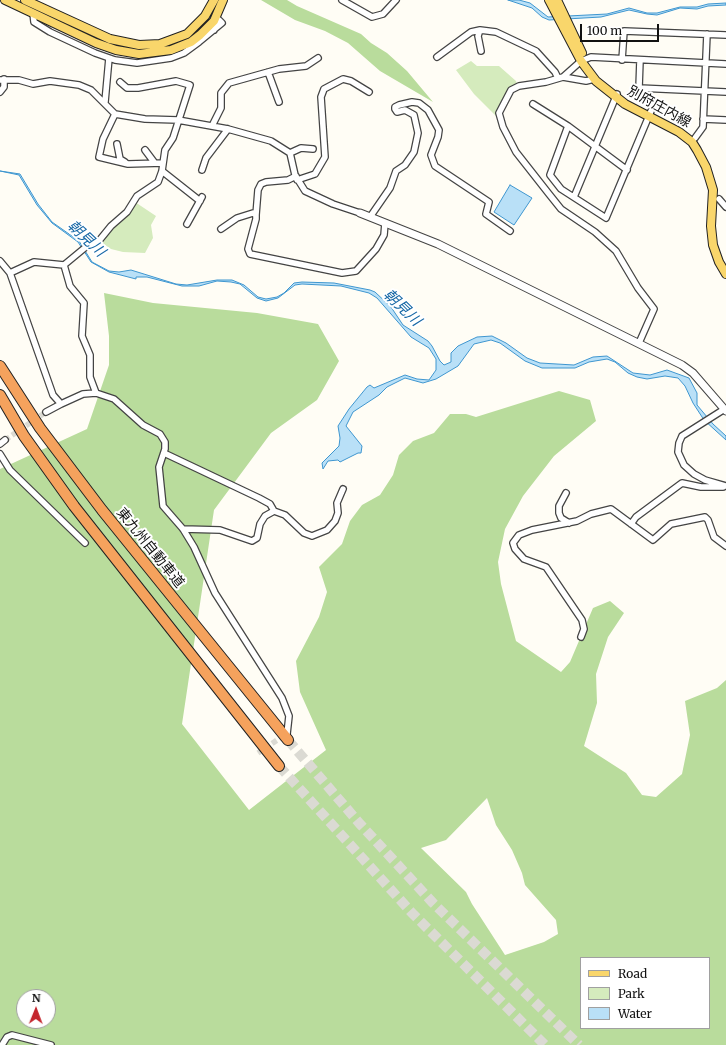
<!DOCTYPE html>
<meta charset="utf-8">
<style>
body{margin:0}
#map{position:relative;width:726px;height:1045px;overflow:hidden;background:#fffdf5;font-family:Merriweather,serif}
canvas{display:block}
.legend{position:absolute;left:580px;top:957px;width:130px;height:72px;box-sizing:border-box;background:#fff;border:1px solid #a0a0a0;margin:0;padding:5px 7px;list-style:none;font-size:12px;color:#111}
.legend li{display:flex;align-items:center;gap:8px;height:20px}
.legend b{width:20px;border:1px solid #a0a0a0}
.north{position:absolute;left:16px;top:989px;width:40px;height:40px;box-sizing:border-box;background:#fff;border:1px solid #a0a0a0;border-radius:50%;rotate:1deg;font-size:11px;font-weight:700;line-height:16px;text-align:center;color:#111}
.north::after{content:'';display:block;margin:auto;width:14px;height:18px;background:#c4262e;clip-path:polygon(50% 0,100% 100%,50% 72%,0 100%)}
.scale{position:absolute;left:580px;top:24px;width:79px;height:18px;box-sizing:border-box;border:2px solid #111;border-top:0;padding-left:5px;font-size:12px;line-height:14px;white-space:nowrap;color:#111;-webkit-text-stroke:3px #fff;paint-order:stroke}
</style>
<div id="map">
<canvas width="726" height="1045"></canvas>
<ul class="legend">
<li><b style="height:5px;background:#f9d66b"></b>Road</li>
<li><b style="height:11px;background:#d5ebbd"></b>Park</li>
<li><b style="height:11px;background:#b9e0f7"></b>Water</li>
</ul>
<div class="north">N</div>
<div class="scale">100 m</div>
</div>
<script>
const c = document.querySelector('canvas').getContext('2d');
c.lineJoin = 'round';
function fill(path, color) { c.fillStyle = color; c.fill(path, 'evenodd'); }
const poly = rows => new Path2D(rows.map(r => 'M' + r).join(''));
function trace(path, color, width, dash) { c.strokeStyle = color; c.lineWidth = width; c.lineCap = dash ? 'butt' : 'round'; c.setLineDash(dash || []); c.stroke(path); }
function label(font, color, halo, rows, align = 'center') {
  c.font = font + ' Merriweather,"Noto Sans JP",serif'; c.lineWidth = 4; c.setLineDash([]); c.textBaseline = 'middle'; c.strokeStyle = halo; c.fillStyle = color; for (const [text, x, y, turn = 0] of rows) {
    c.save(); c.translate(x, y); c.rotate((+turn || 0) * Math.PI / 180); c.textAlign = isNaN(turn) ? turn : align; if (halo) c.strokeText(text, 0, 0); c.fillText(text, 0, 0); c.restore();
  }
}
fill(poly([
 [471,61,477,66,499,66,516,81,517,84,497,117,474,94,456,70],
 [135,202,156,216,151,225,153,238,145,253,123,252,111,249,101,242,113,225]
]), '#d5ebbd');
fill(poly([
 [261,0,287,0,297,6,361,34,371,43,387,53,407,71,433,102,380,71,348,43,325,31,295,20],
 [104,293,153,303,257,313,318,324,339,361,317,400,271,433,214,510,182,724,249,810,326,750,300,692,296,661,319,617,327,592,319,567,342,544,350,521,362,505,380,495,393,475,399,455,413,441,434,433,450,414,466,414,476,417,559,391,590,400,596,421,554,456,523,496,505,529,498,562,501,584,516,641,561,672,570,662,593,608,610,601,624,613,608,637,596,674,597,703,584,746,626,773,642,795,656,797,682,774,690,735,685,701,717,688,726,680,726,1045,0,1045,0,469,87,429,109,365,109,336],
 [487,798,496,825,512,850,522,873,525,885,556,920,558,934,544,942,505,955,472,904,466,892,421,848,446,840],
 [581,958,709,958,709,1028,581,1028],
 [24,997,48,997,48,1021,24,1021]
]), '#b9dc9c');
const water = poly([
 [508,0,519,0,530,3,548,17,607,14,629,8,647,13,657,13,680,7,697,7,708,4,726,3,726,5,708,6,697,9,680,8,657,15,647,14,629,10,601,17,549,20,542,17,532,8,508,0],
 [0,171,20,174,38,204,52,222,79,241,92,262,109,271,119,272,131,270,176,284,187,285,217,280,232,280,244,285,258,297,266,299,277,297,284,293,294,283,302,282,334,283,370,290,375,292,391,307,403,325,428,341,432,346,440,361,444,365,451,362,451,353,458,346,477,337,492,336,506,343,527,358,540,363,574,365,593,357,607,356,633,373,650,375,667,370,689,378,697,393,697,405,713,424,726,436,726,440,704,420,693,403,685,386,678,378,665,376,647,379,637,377,628,373,615,362,607,359,589,362,575,368,542,368,525,361,500,343,491,340,474,344,458,366,436,379,423,383,405,378,387,387,379,395,353,412,346,426,362,446,361,453,358,453,340,462,338,460,328,461,323,469,322,463,339,446,340,438,338,426,349,409,367,387,370,385,374,388,405,375,417,379,429,380,436,370,436,359,429,348,411,337,377,298,369,293,341,286,302,284,295,285,278,298,266,301,257,298,240,284,231,282,217,281,199,286,182,286,147,277,136,277,136,279,109,272,91,262,78,242,52,223,37,205,19,175,0,171],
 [510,185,532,198,514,225,494,212,510,185]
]);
fill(water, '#b9e0f7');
trace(water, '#3f96cf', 1);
trace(poly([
 [5,440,46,412],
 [258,753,286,734]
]), '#dbdad3', 5.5, [5.5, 3]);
trace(poly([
 [288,740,360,824,433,903,579,1045],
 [279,766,412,913,545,1045]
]), '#dbdad3', 10, [10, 5]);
const minor = poly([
 [342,0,372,17,383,14,396,0],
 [33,13,34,22,50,32,95,53,115,60,137,63,171,58,184,53,199,42,222,23,219,20,215,24,214,30],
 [481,51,478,36,480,30,496,32,536,51,555,72,558,78],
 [437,57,471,32,480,30],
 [622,60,624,31,726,35],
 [640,60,639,88,726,92],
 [268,72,279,102],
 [563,77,586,81,594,79],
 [0,80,19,80,33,84,50,81,79,85,91,90,115,114,145,119,178,120,228,129,271,141,290,153,295,175,305,191,333,204,360,213],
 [0,92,4,87,4,79],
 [105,102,109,58],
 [533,104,568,126,627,170],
 [115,114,103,139,99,157,128,164,163,163],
 [703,119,726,120],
 [212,126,221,108,221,93,229,83,279,69,306,66,318,58],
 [568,126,550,175,561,189,606,218,651,111],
 [695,138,703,127,707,34],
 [117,144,120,159,125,162],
 [145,150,154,162],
 [290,153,301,148,313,149],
 [202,170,206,158,228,129],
 [162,171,200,201],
 [297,180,315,174,325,157,321,97,324,89,343,79,351,81,369,92],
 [574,197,617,94],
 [719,199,726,207],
 [256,215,258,190,261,184,266,182,288,180,296,176],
 [370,217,390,188,396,171,405,165,414,152,418,133,414,115,405,110,397,112,395,109,395,107,399,105,412,102,419,103,428,110,439,130,438,137,431,155,435,166,489,202,486,214,510,231],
 [187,224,202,197],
 [221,229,237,218,253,213,256,215,256,219,248,249,250,254,342,273,356,271,376,249,384,235,385,223],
 [0,261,10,273,53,395,61,404,83,394,96,393,114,399,143,425,160,434,165,442,165,449,159,467,163,506,183,529,194,547,215,593,282,698,289,716,287,734],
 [64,265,70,286,84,303,82,336,90,355,90,377,96,393],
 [10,273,34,262,64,265,87,246,98,242,111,226,127,212,137,196,158,182,162,171,165,150,173,138,190,85,176,81,138,88,127,88,120,82],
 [639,343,654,309,638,288,616,251,595,232,561,209,549,194,516,152,503,127,499,113,511,90,519,86,546,82,563,77,581,61,591,57,726,64],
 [723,410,682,436,679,443,678,452,684,465,694,474,705,480,726,486],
 [46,412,61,404],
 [0,444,5,440],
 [164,453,259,498,270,504,274,511],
 [0,454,10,470,85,543],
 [566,493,559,506,559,513,561,518,569,523],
 [631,524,636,517,682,483,701,487,723,487],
 [183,529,220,530,252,541,257,538,260,524,265,516,274,511,285,515,304,533,312,536,327,530,335,521,338,513,337,503,343,489],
 [581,637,584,629,582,620,546,567,524,559,515,549,513,543,519,535,532,530,577,521,591,514,611,509,653,540,671,524,705,517,708,520,714,537,726,546],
 [2,1045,7,1037,12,1035,51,1045]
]);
const tertiary = poly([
 [360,213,438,244,682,365,693,373,726,411]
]);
const primary = poly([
 [5,0,96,43,116,50,139,54,171,50,191,42,200,35,214,21,223,0],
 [25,0,110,39,139,45,160,44,187,34,205,16,214,0],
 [549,0,581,61,596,81,625,104,679,132,692,142,697,150,706,167,713,190,711,226,713,245,719,262,726,274],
 [557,0,582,53]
]);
const motorway = poly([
 [0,366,40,428,102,510,288,740],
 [0,395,24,436,74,506,279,766]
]);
trace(minor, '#444', 8);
trace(tertiary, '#444', 9);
trace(primary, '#222', 10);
trace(motorway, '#222', 12);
trace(minor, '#fff', 5.5);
trace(tertiary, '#fff', 7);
trace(primary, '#f9d66b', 8);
trace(motorway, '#f5a25d', 10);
label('14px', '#111', '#fff', [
 ["別府庄内線",659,107,29],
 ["東九州自動車道",150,548,51]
]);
label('italic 15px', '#1768a6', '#fff', [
 ["朝見川",86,239,43],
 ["朝見川",402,308,44]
]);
</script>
